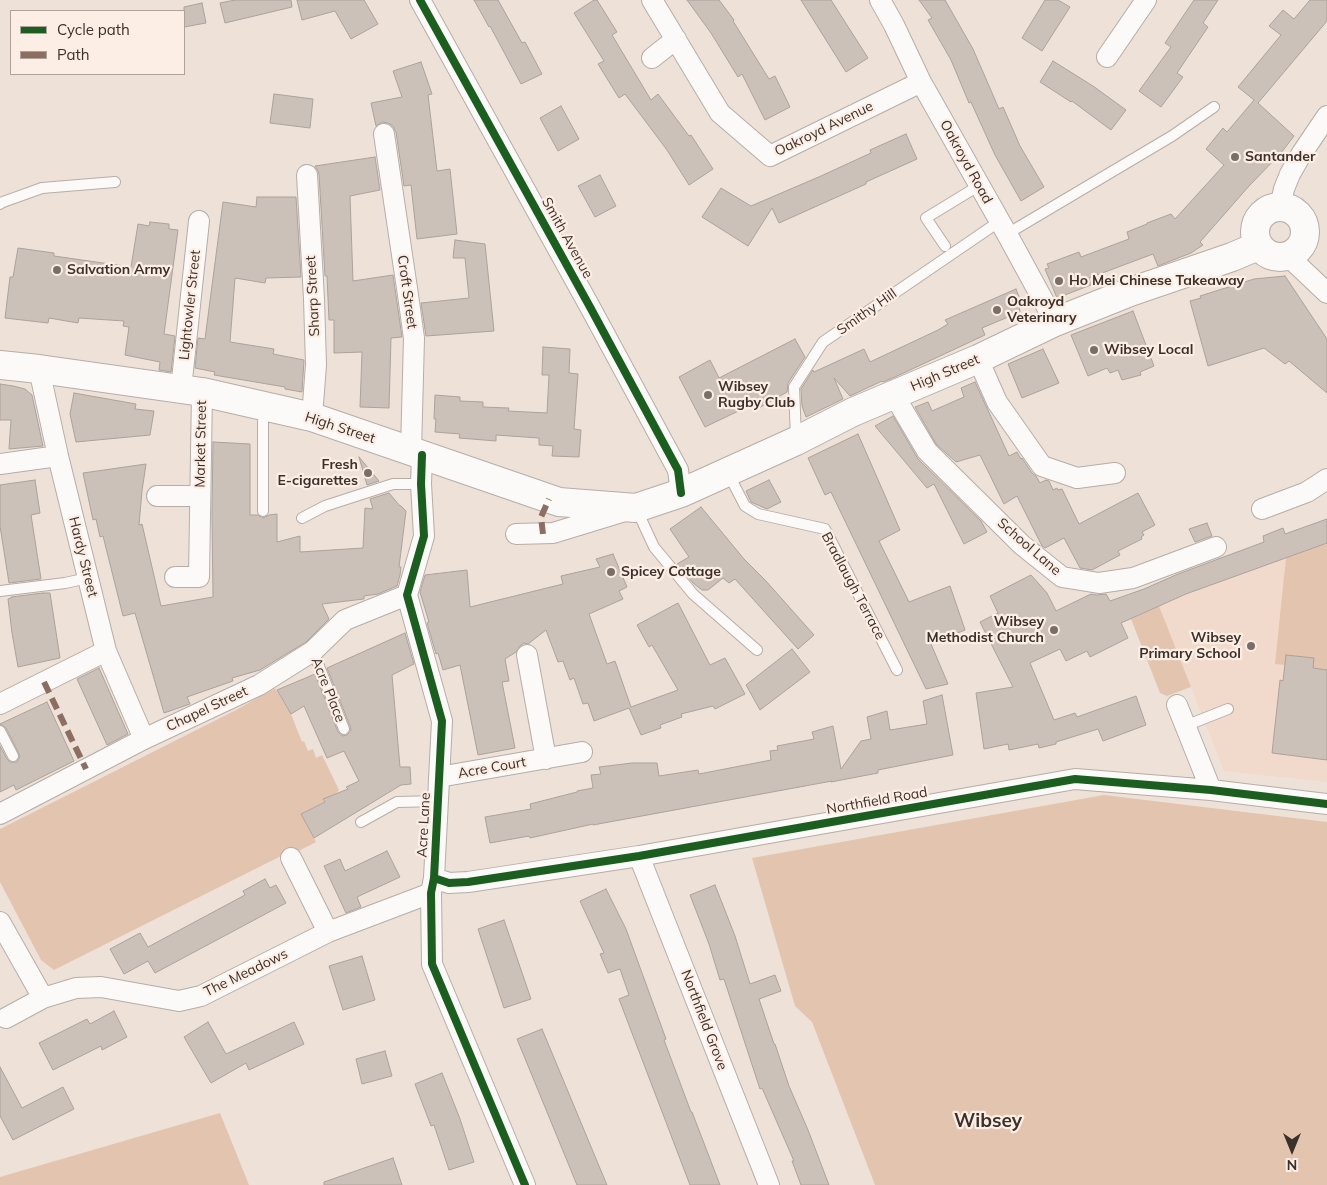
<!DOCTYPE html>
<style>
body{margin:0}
#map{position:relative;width:1327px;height:1185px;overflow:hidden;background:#eee1d8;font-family:Mulish,sans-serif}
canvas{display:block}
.legend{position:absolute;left:10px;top:10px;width:175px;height:65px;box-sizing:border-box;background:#fdeee5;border:1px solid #afa29b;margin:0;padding:6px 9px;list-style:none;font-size:15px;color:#3b312b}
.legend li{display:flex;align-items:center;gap:10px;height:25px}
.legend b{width:25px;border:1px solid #afa29b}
.north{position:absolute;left:1267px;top:1125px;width:50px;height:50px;-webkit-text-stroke:4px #fdeee5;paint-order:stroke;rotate:180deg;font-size:14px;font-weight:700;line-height:20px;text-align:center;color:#3b312b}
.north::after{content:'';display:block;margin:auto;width:18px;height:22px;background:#3b312b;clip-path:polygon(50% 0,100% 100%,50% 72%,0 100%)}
</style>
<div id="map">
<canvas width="1327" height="1185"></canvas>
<ul class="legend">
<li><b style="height:6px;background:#1b5e20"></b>Cycle path</li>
<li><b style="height:6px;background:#8d6e63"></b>Path</li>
</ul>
<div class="north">N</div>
</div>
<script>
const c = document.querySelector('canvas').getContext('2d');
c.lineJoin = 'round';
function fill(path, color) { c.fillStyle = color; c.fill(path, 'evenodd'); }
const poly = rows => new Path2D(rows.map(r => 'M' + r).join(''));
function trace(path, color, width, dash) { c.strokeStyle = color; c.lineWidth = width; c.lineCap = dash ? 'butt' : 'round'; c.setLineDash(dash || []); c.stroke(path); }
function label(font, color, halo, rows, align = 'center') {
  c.font = font + ' Mulish,sans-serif'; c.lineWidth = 4.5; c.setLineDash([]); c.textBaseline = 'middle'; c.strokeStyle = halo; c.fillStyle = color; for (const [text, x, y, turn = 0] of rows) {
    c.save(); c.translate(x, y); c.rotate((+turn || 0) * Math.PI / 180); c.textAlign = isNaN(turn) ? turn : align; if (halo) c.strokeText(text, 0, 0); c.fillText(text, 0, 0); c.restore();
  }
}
fill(poly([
 [1327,543,1327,782,1224,771,1159,606,1203,588]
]), '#f1dacb');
fill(poly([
 [1327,543,1327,670,1313,668,1313,658,1286,655,1285,665,1275,664,1286,558],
 [1159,606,1191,687,1167,696,1160,693,1131,619],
 [275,688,291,714,302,742,304,741,308,751,313,749,316,758,322,755,339,790,336,794,323,799,324,802,301,814,316,842,283,859,281,856,54,970,41,960,0,882,0,829,236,710],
 [1104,795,1327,822,1327,1185,875,1185,812,1022,795,1006,752,858],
 [220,1113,249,1185,0,1185,0,1177]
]), '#e3c4af');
const building = poly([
 [235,0,291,0,292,7,225,23,220,3,235,0],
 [297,0,364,0,378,24,351,39,335,11,302,20,297,0],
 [474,0,498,0,522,43,525,42,542,74,521,84,490,26,489,27,474,0],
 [594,0,597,0,617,32,612,35,651,100,658,94,689,136,691,135,713,169,689,185,667,150,625,94,619,98,598,64,604,61,574,13,594,0],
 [687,0,719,0,734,20,733,21,769,79,775,76,790,107,765,120,742,74,738,77,711,33,687,0],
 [801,0,831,0,868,58,846,72,801,0],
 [919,0,945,0,973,49,999,109,1003,107,1020,146,1044,187,1021,201,995,155,971,102,969,103,951,60,928,20,932,18,919,0],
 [1045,0,1058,0,1070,7,1042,51,1022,38,1045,0],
 [1194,0,1218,0,1203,23,1208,27,1177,73,1183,77,1161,107,1139,91,1171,47,1165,43,1194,0],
 [1310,0,1327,0,1327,21,1258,103,1294,136,1281,153,1249,186,1200,242,1203,245,1191,253,1158,266,1153,254,1089,278,1091,285,1057,298,1045,269,1049,268,1047,264,1079,252,1081,257,1129,239,1127,232,1147,224,1147,223,1171,214,1175,219,1224,165,1206,149,1223,128,1227,132,1254,100,1238,87,1281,35,1269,26,1283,10,1294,19,1310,0],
 [202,3,206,23,184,27,184,7,202,3],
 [1053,61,1093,86,1126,110,1111,130,1072,101,1071,102,1040,82,1053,61],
 [421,62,432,94,428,95,437,171,450,169,457,234,417,239,411,185,404,186,396,132,393,126,388,123,382,122,376,126,371,103,402,97,393,71,421,62],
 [274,94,313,99,310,128,270,123,274,94],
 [561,106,579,139,558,151,540,118,561,106],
 [906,134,917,159,866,182,866,184,779,223,772,208,748,246,702,217,721,188,751,206,821,176,871,153,870,150,906,134],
 [375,157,380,190,350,196,353,281,393,275,402,337,391,338,389,408,360,407,362,352,334,353,334,320,329,320,327,276,325,276,319,174,317,169,315,166,375,157],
 [600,175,616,206,595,217,578,186,600,175],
 [257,197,296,197,301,277,266,278,265,283,235,278,230,342,274,349,273,354,304,360,302,392,285,389,285,387,214,375,215,372,195,368,198,338,205,339,223,202,256,207,257,197],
 [150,222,169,224,169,229,178,230,164,334,175,336,171,372,159,370,160,362,125,355,129,327,123,326,124,321,79,318,78,323,49,318,48,323,5,318,10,277,13,277,18,248,54,253,54,256,131,267,138,224,149,226,150,222],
 [455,240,485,244,494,331,426,336,421,303,469,298,465,258,453,258,455,240],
 [1285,276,1327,339,1327,393,1289,361,1285,364,1264,348,1208,366,1190,301,1201,298,1200,296,1254,279,1285,276],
 [1016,289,1022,304,1019,306,1020,312,982,328,985,335,895,377,883,382,882,381,850,396,834,378,843,399,806,417,802,406,801,389,813,370,814,372,864,349,870,362,938,330,948,324,945,320,1016,289],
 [1133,311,1154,366,1140,372,1141,375,1122,380,1118,370,1110,373,1107,368,1088,376,1071,335,1133,311],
 [795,339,805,357,788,383,787,392,759,408,751,405,705,427,679,377,710,360,719,378,795,339],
 [543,347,570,349,569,373,578,374,574,429,581,430,579,457,552,456,553,446,539,445,539,438,496,435,496,441,459,438,460,434,435,432,436,419,434,419,435,395,460,397,460,401,483,402,483,407,509,408,508,411,547,413,549,375,542,375,543,347],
 [1043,349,1059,383,1022,398,1008,364,1043,349],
 [975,382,1009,456,1017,452,1021,459,1022,458,1032,473,1036,476,1040,483,1046,480,1049,481,1053,490,1057,488,1058,490,1062,489,1079,524,1138,493,1155,525,1142,532,1144,535,1141,537,1142,539,1118,551,1120,555,1092,570,1080,568,1064,538,1045,548,1042,546,1017,496,1004,504,980,455,956,462,936,444,915,407,928,402,932,411,964,397,961,388,975,382],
 [0,384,13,386,25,389,32,395,43,446,9,449,11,420,0,420,0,384],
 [74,393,136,404,135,409,154,411,150,435,76,442,70,414,74,393],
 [893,416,918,459,981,521,987,532,964,544,934,484,927,488,875,426,893,416],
 [858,434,900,530,879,541,909,602,950,586,965,630,931,644,948,684,926,689,831,492,825,495,808,458,858,434],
 [213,442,250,444,250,515,258,515,263,518,269,515,277,514,277,542,300,536,300,552,363,548,365,508,373,509,370,499,389,493,400,506,401,506,406,511,399,567,401,567,400,575,397,586,378,594,364,596,364,599,322,604,329,619,306,642,260,670,232,678,233,681,187,697,190,704,164,713,135,613,123,616,103,536,100,537,96,519,93,520,83,473,146,464,142,491,139,525,142,524,161,606,213,597,212,512,213,442],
 [359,457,379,481,367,485,359,457],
 [35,480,40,513,31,515,41,579,9,583,0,526,0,485,35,480],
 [769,480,781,502,767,509,751,502,746,491,769,480],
 [701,507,744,559,766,581,814,635,798,649,735,579,729,583,723,578,708,590,702,590,693,583,677,564,689,557,670,529,701,507],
 [1327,519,1327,543,1186,594,1121,623,1128,638,1090,657,1087,651,1066,661,1060,649,1030,663,1054,720,1075,713,1077,717,1136,696,1146,725,1103,741,1098,729,1056,742,1056,744,1039,748,1038,744,1009,750,1008,744,984,749,976,693,1013,687,980,622,998,613,990,596,1031,575,1047,593,1056,611,1091,594,1097,595,1106,594,1110,601,1144,589,1178,574,1264,542,1263,536,1283,528,1285,534,1327,519],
 [1207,523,1212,536,1195,542,1189,529,1207,523],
 [613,554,627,587,619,591,623,599,589,614,607,664,615,661,631,707,678,690,652,645,649,647,637,625,678,603,710,665,725,658,745,694,715,709,713,706,681,714,682,717,660,725,661,728,641,735,629,708,594,721,588,703,583,704,574,678,570,680,563,661,558,662,546,630,528,644,524,643,520,646,516,652,505,659,509,681,502,682,515,748,478,755,460,665,443,670,438,653,436,654,427,623,429,622,420,592,425,575,467,570,470,607,563,584,561,576,600,567,596,559,613,554],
 [43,593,50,593,60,658,18,667,12,633,8,599,11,598,11,597,43,593],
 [405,633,414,664,392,675,400,767,410,767,411,784,401,785,314,838,301,814,325,802,323,799,348,789,346,787,359,781,344,751,327,758,304,706,291,714,277,690,315,674,338,732,343,736,347,735,351,730,350,726,327,668,405,633],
 [792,649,810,672,760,710,746,685,792,649],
 [1286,655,1314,658,1313,668,1327,670,1327,760,1272,753,1280,680,1283,681,1286,655],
 [99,668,128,734,107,745,77,679,99,668],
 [942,695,953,755,878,770,878,773,831,782,832,781,593,825,593,824,530,838,529,836,490,843,485,817,531,809,530,804,577,792,577,791,593,788,591,775,601,774,599,767,632,763,657,763,659,776,698,770,699,774,771,760,770,751,778,750,777,746,814,739,812,732,833,726,841,769,861,741,871,739,867,717,887,711,890,730,927,724,923,701,942,695],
 [47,702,74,761,16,790,14,785,0,792,0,746,7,759,10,762,17,762,20,756,6,728,0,724,47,702],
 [387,851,400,877,357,897,361,907,346,913,324,866,340,859,345,871,387,851],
 [265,879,270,888,276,885,286,903,155,973,148,961,124,974,110,949,140,933,148,947,245,895,243,891,265,879],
 [715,885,735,936,750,984,775,975,781,991,759,999,774,1044,775,1044,789,1086,808,1130,829,1185,801,1185,792,1161,794,1161,762,1088,760,1089,724,979,720,980,709,944,690,895,715,885],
 [606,889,626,929,666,1039,664,1040,691,1112,692,1112,720,1185,690,1185,619,999,629,995,620,969,608,973,600,954,604,953,580,901,606,889],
 [504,920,531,999,504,1008,478,929,504,920],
 [362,956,375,1000,343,1010,329,966,362,956],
 [114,1011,127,1037,102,1050,101,1046,53,1070,39,1043,87,1019,90,1024,114,1011],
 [208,1022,226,1054,294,1022,304,1044,249,1070,246,1063,211,1083,184,1037,208,1022],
 [542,1029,599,1166,607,1185,577,1185,517,1039,542,1029],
 [385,1051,392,1076,362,1084,356,1059,385,1051],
 [0,1067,22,1108,63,1087,74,1109,13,1140,0,1116,0,1067],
 [442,1073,460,1119,474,1162,449,1170,434,1125,431,1126,415,1084,442,1073],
 [393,1158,402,1185,324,1185,324,1182,393,1158]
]);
fill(building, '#cbc1b9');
trace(building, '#aca29b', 1);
const service = poly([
 [0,204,0,203,42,188,115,182],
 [1007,234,1172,136,1214,107],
 [945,246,926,218,980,185],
 [796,438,794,387,823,342,1000,221],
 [728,473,745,506,758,514,825,529,897,670],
 [636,508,654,547,693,594,757,650],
 [263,511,263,407],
 [302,518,325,506,393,484,421,484],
 [0,591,65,583,88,578],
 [313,651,344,729],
 [1185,726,1228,709],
 [0,731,13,756],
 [361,822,397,802,437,801]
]);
const minor = poly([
 [420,0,590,307,678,470,681,493],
 [652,0,720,113,770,156,921,82],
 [880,0,894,25,921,82,1007,234,1055,322],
 [1107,57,1146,0],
 [652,58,676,39],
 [384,134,408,295,414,338,411,451],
 [307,175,314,299,316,365,312,417],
 [1280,207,1284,189,1290,174,1302,153,1327,116],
 [1288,256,1327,293],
 [978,359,997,402,1042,466,1077,478,1115,473],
 [39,369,58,456,106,651,144,739],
 [181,389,199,221],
 [894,395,927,451,1022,545,1062,577,1099,583,1133,578,1216,547],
 [422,455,421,484,424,536,407,595,442,721,434,878,431,893,432,964,525,1185],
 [0,464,58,456],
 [157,496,200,496],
 [1262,509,1307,492,1327,479],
 [516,534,553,533,625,511],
 [175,577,199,577,202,392],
 [527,655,546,759],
 [0,704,106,651],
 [1177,705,1211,790],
 [439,777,582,752],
 [0,814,144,739,259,685,313,651,345,620,407,595],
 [639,856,769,1185],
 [291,858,328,932],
 [434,878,449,883,468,882,639,856,1075,779,1211,790,1327,804],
 [0,922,43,998,76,988,101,987,179,1001,201,996,328,932,431,893],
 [6,1018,43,998]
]);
const secondary = poly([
 '1255 232a25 25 0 1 1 50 0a25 25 0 1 1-50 0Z',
 [0,365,39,369,202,392,312,417,559,502,636,508,681,493,796,441,853,412,978,359,1055,322,1130,292,1232,257,1258,246]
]);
trace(service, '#b6ada6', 12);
trace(minor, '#b6ada6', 22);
trace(secondary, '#b6ada6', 30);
trace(service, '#fcfaf9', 10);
trace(minor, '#fcfaf9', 20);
trace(secondary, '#fcfaf9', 28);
trace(poly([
 [543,534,541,517,549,499],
 [44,682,86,769]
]), '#8d6e63', 6, [12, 6]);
trace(poly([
 [420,0,590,307,678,470,681,493],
 [422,455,421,484,424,536,407,595,442,721,434,878,431,893,432,964,525,1185],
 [434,878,449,883,468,882,639,856,1075,779,1211,790,1327,804]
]), '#1b5e20', 8);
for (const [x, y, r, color] of [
 [1235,157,5,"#7a6f68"],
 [57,270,5,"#7a6f68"],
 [1059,281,5,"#7a6f68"],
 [997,310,5,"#7a6f68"],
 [1094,350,5,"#7a6f68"],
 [708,395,5,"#7a6f68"],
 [368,473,5,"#7a6f68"],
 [611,572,5,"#7a6f68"],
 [1054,630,5,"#7a6f68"],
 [1251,646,5,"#7a6f68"]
]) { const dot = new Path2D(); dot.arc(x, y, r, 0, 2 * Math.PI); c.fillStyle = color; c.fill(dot); trace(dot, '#fdeee5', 2); }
label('14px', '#3b312b', '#fdeee5', [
 ["Oakroyd Avenue",824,129,-26],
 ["Oakroyd Road",966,162,61],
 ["Smith Avenue",567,238,61],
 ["Croft Street",407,292,82],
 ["Sharp Street",313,296,-93],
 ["Lightowler Street",190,305,-84],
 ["Smithy Hill",867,312,-35],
 ["High Street",945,373,-23],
 ["High Street",340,428,18],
 ["Market Street",201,444,-89],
 ["School Lane",1029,547,41],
 ["Hardy Street",83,557,76],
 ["Bradlaugh Terrace",853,586,62],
 ["Acre Place",328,690,68],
 ["Chapel Street",207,709,-25],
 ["Acre Court",492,768,-10],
 ["Northfield Road",877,801,-10],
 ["Acre Lane",424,825,-87],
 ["The Meadows",246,973,-26],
 ["Northfield Grove",704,1020,69]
]);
label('bold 14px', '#3b312b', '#fdeee5', [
 ["Santander",1245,157],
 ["Salvation Army",67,270],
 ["Ho Mei Chinese Takeaway",1069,281],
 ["Oakroyd",1007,302],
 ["Veterinary",1007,318],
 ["Wibsey Local",1104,350],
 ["Wibsey",718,387],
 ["Rugby Club",718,403],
 ["Fresh",358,465,"right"],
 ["E-cigarettes",358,481,"right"],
 ["Spicey Cottage",621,572],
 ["Wibsey",1044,622,"right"],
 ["Methodist Church",1044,638,"right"],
 ["Wibsey",1241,638,"right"],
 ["Primary School",1241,654,"right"]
], 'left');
label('bold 19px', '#3b312b', '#fdeee5', [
 ["Wibsey",988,1121]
]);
</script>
